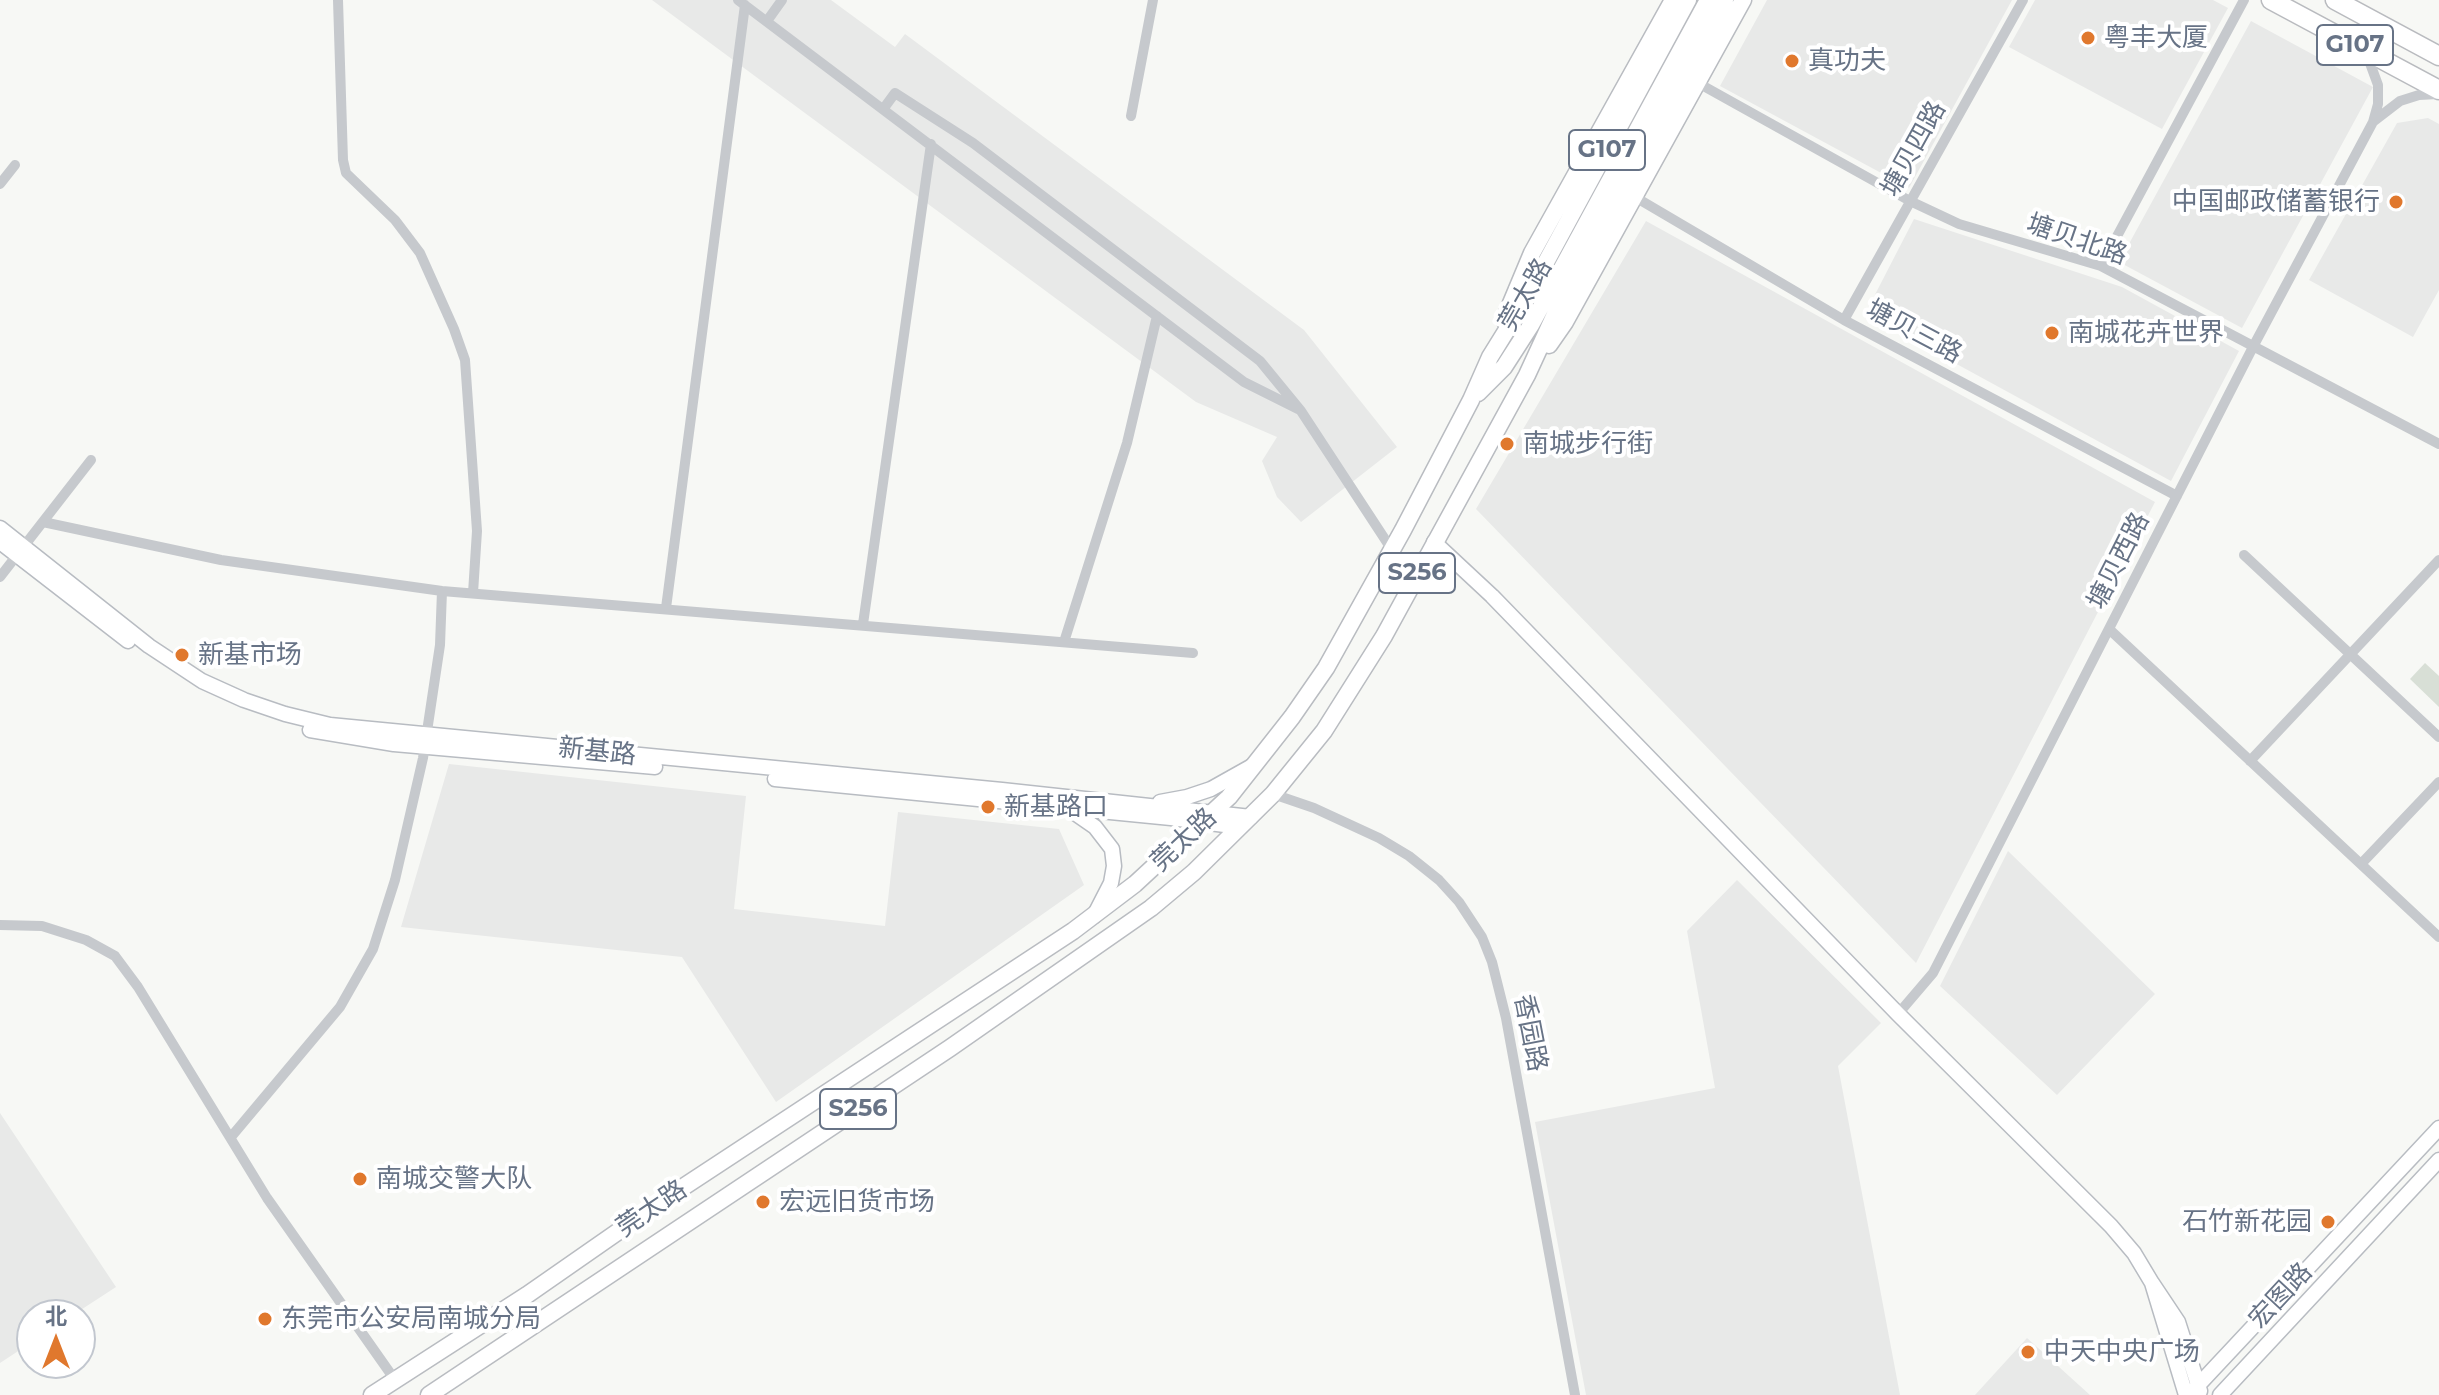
<!DOCTYPE html>
<meta charset="utf-8">
<style>
body{margin:0}
#map{position:relative;width:2439px;height:1395px;overflow:hidden;background:#f7f8f5;font-family:Montserrat,"Noto Sans SC",sans-serif}
canvas{display:block}
.north{position:absolute;left:16px;top:1299px;width:80px;height:80px;box-sizing:border-box;background:#fff;border:2px solid #c2c7cf;border-radius:50%;rotate:0deg;font-size:22px;font-weight:700;line-height:32px;text-align:center;color:#677386}
.north::after{content:'';display:block;margin:auto;width:28px;height:36px;background:#e0782d;clip-path:polygon(50% 0,100% 100%,50% 72%,0 100%)}
</style>
<div id="map">
<canvas width="2439" height="1395"></canvas>
<div class="north">北</div>
</div>
<script>
const c = document.querySelector('canvas').getContext('2d');
c.lineJoin = 'round';
function fill(path, color) { c.fillStyle = color; c.fill(path, 'evenodd'); }
const poly = rows => new Path2D(rows.map(r => 'M' + r).join(''));
function trace(path, color, width, dash) { c.strokeStyle = color; c.lineWidth = width; c.lineCap = dash ? 'butt' : 'round'; c.setLineDash(dash || []); c.stroke(path); }
function label(font, color, halo, rows, align = 'center') {
  c.font = font + ' Montserrat,"Noto Sans SC",sans-serif'; c.lineWidth = 8; c.setLineDash([]); c.textBaseline = 'middle'; c.strokeStyle = halo; c.fillStyle = color; for (const [text, x, y, turn = 0] of rows) {
    c.save(); c.translate(x, y); c.rotate((+turn || 0) * Math.PI / 180); c.textAlign = isNaN(turn) ? turn : align; if (halo) c.strokeText(text, 0, 0); c.fillText(text, 0, 0); c.restore();
  }
}
fill(poly([
 [652,0,831,0,895,47,905,34,1304,330,1397,447,1301,522,1277,497,1262,461,1277,437,1196,402],
 [1767,0,2012,0,1909,188,1720,86],
 [2035,0,2213,0,2228,8,2162,129,2009,47],
 [2251,21,2373,87,2242,328,2119,262],
 [2428,118,2439,124,2439,290,2413,337,2309,280,2397,123],
 [1914,219,2122,287,2239,351,2171,481,1865,314],
 [1646,221,2155,502,1916,963,1476,509],
 [449,764,746,796,734,909,885,926,898,812,1059,829,1084,885,776,1102,682,957,401,927],
 [2008,851,2155,994,2057,1095,1940,986],
 [1737,880,1881,1023,1838,1066,1900,1395,1586,1395,1535,1122,1715,1088,1687,931],
 [0,1113,116,1287,73,1315,32,1315,32,1342,0,1363],
 [2027,1338,2090,1395,1975,1395]
]), '#e8e9e8');
fill(poly([
 [2425,663,2439,676,2439,707,2410,679]
]), '#d8dfd6');
const secondary = poly([
 [0,528,149,646,202,681,244,700,285,714,330,725,1002,790,1251,817],
 [0,542,128,641],
 [1434,542,1492,596,1898,1014,2111,1226,2134,1253,2152,1283],
 [310,730,394,744,655,767],
 [775,779,1171,818,1240,827],
 [1160,802,1187,797,1211,789,1252,766],
 [1069,809,1095,827,1112,849,1114,866,1111,883,1094,916],
 [2186,1395,2152,1283,2178,1322,2200,1391],
 [2189,1395,2439,1128],
 [2220,1395,2439,1160]
]);
const primary = poly([
 [1504,320,1532,253,1673,0],
 [1549,345,1565,322,1743,0],
 [1478,393,1504,367,1531,325,1708,0],
 [372,1395,527,1295,662,1201,1073,931,1135,884,1229,797,1292,717,1326,668,1403,530,1471,400,1490,357,1526,299,1688,0],
 [429,1395,950,1048,1151,908,1194,872,1273,794,1324,731,1384,636,1527,375,1556,312,1725,0]
]);
const highway = poly([
 [2271,0,2439,90],
 [2335,0,2439,56]
]);
trace(secondary, '#b8bcc2', 17);
trace(primary, '#b9bcc1', 19);
trace(highway, '#b9bbbf', 21);
trace(poly([
 [338,0,343,160,346,173,395,220,420,253,454,329,465,360,477,531,473,593],
 [738,0,1244,382,1298,409],
 [767,21,782,0],
 [1698,83,1910,201,1959,224,2101,266,2439,444],
 [884,108,895,93,973,143,1260,361,1301,411,1392,550],
 [1131,116,1153,0],
 [2374,121,2400,101,2419,95,2438,94],
 [0,184,15,165],
 [1635,197,1844,320,2177,496],
 [2101,266,2244,0],
 [1844,320,2023,0],
 [43,522,221,560,442,591,1193,653],
 [2244,555,2439,737],
 [0,577,91,460],
 [666,608,745,5],
 [863,624,931,144],
 [2109,629,2439,937],
 [1064,642,1127,443,1157,316],
 [2250,761,2439,560],
 [1273,794,1314,808,1379,838,1409,856,1439,880,1459,902,1482,937,1492,962,1506,1018,1575,1395],
 [2361,864,2439,782],
 [0,925,42,926,86,940,115,956,138,987,267,1198,395,1380],
 [1898,1014,1933,973,2254,345,2373,122,2378,104,2378,85,2367,55],
 [231,1137,340,1007,373,949,395,880,423,758,440,645,442,591]
]), '#c6c9cd', 10);
trace(secondary, '#fff', 14);
trace(primary, '#fff', 16);
trace(highway, '#fff', 18);
for (const [x, y, r, color] of [
 [2088,38,8,"#e0782d"],
 [1792,61,8,"#e0782d"],
 [2396,202,8,"#e0782d"],
 [2052,333,8,"#e0782d"],
 [1507,444,8,"#e0782d"],
 [182,655,8,"#e0782d"],
 [988,807,8,"#e0782d"],
 [360,1179,8,"#e0782d"],
 [763,1202,8,"#e0782d"],
 [2328,1222,8,"#e0782d"],
 [265,1319,8,"#e0782d"],
 [2028,1352,8,"#e0782d"]
]) { const dot = new Path2D(); dot.arc(x, y, r, 0, 2 * Math.PI); c.fillStyle = color; c.fill(dot); trace(dot, '#fff', 3); }
for (const [x, y, w] of [
 [2355,45,76],
 [1607,150,76],
 [1417,573,76],
 [858,1109,76]
]) { const box = new Path2D(); box.roundRect(x - w / 2, y - 20, w, 40, 6); c.fillStyle = '#fff'; c.fill(box); trace(box, '#677386', 2); }
label('bold 24px', '#677386', null, [
 ["G107",2355,45],
 ["G107",1607,150],
 ["S256",1417,573],
 ["S256",858,1109]
]);
label('26px', '#677386', '#fff', [
 ["粤丰大厦",2104,38],
 ["真功夫",1808,61],
 ["中国邮政储蓄银行",2380,202,"right"],
 ["南城花卉世界",2068,333],
 ["南城步行街",1523,444],
 ["新基市场",198,655],
 ["新基路口",1004,807],
 ["南城交警大队",376,1179],
 ["宏远旧货市场",779,1202],
 ["石竹新花园",2312,1222,"right"],
 ["东莞市公安局南城分局",281,1319],
 ["中天中央广场",2044,1352]
], 'left');
label('26px', '#677386', '#fff', [
 ["塘贝四路",1914,149,-61],
 ["塘贝北路",2077,240,19],
 ["莞太路",1526,295,-60],
 ["塘贝三路",1914,332,28],
 ["塘贝西路",2119,561,-63],
 ["新基路",597,752,6],
 ["莞太路",1184,840,-43],
 ["香园路",1530,1033,79],
 ["莞太路",652,1209,-34],
 ["宏图路",2281,1296,-47]
]);
</script>
